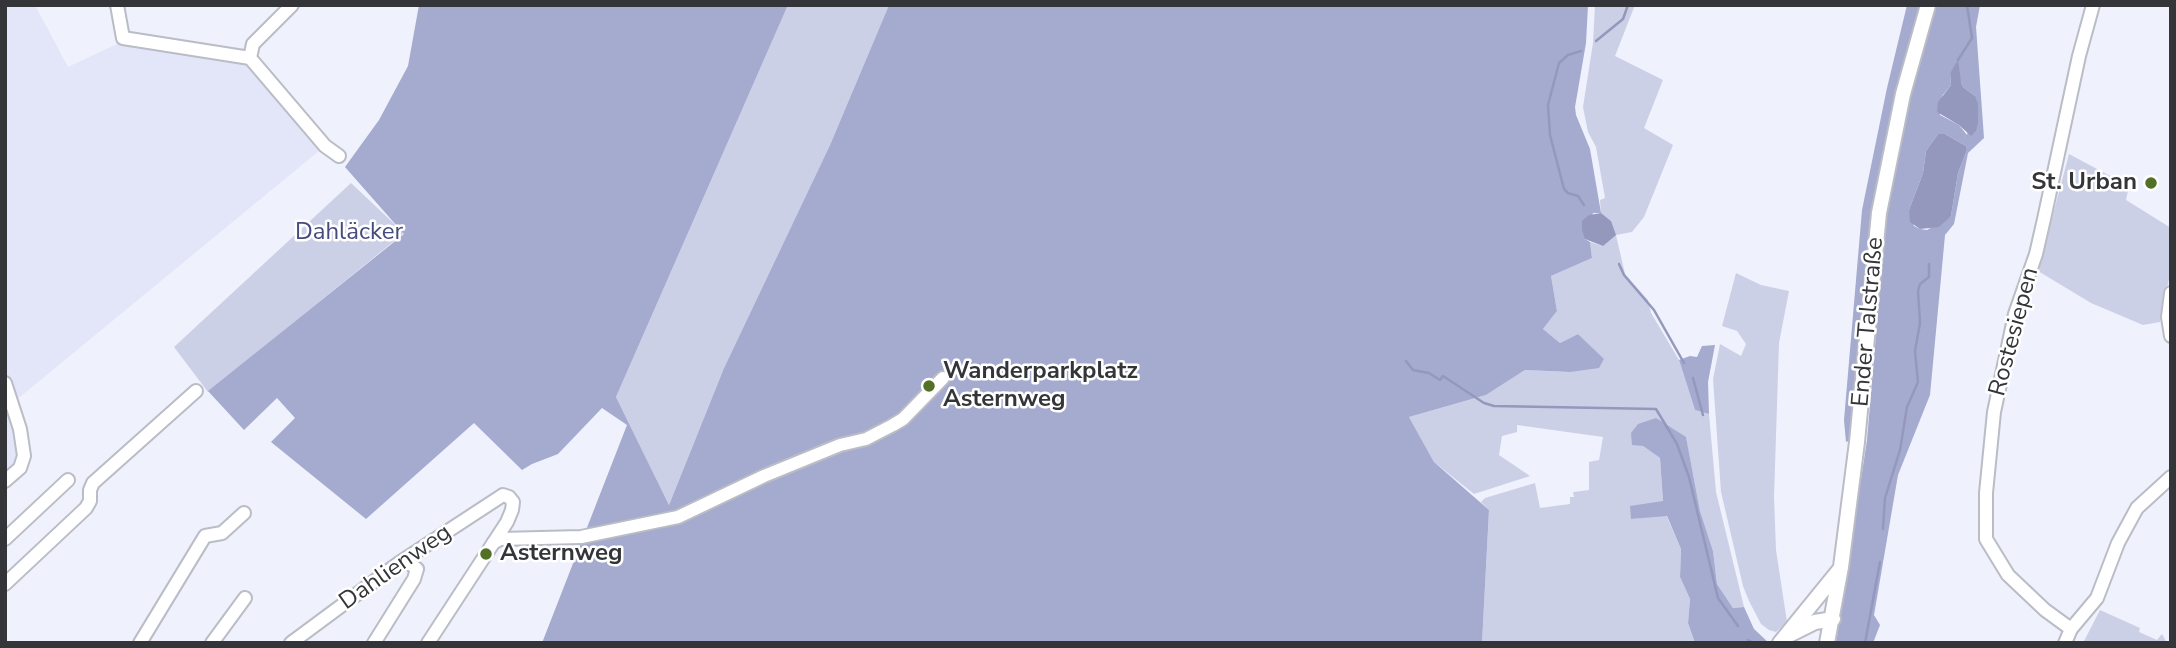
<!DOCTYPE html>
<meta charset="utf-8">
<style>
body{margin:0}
#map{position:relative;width:2176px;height:648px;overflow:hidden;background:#eff1fc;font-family:"Nunito Sans",sans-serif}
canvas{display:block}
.frame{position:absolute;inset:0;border:7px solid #343539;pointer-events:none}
</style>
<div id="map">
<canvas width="2176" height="648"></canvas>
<div class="frame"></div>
</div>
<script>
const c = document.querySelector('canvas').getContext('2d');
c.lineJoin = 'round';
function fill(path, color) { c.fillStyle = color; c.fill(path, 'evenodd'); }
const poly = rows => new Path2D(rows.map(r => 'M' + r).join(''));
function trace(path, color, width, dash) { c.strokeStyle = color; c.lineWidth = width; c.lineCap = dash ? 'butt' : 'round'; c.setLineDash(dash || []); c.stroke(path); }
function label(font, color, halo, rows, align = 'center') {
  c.font = font + ' "Nunito Sans",sans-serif'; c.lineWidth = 5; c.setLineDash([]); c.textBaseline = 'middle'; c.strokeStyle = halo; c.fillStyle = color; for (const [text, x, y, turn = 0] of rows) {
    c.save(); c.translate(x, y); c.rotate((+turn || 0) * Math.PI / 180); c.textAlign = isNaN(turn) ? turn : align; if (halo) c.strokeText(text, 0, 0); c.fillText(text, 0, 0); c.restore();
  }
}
fill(poly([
 [5,5,35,5,68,67,117,44,250,58,325,146,15,401,5,374],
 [5,398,20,448,17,461,5,472]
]), '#e3e6f8');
fill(poly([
 [788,5,889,5,830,145,724,368,669,505,616,397],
 [1595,5,1635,5,1615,56,1663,80,1644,128,1673,145,1644,217,1632,232,1616,235,1625,274,1648,300,1651,313,1679,360,1695,410,1709,414,1716,492,1744,607,1733,608,1717,584,1713,551,1700,511,1686,438,1632,444,1643,446,1660,458,1663,502,1632,519,1666,515,1681,549,1680,577,1690,599,1688,623,1695,643,1482,643,1489,510,1481,502,1485,498,1535,483,1540,508,1570,504,1570,497,1574,497,1573,492,1589,490,1589,462,1599,460,1603,437,1517,425,1517,432,1502,436,1499,455,1530,476,1474,494,1434,462,1409,417,1486,395,1525,370,1570,372,1604,360,1578,334,1560,343,1543,329,1557,311,1551,276,1592,258,1590,242,1603,246,1611,221,1601,213,1600,200,1605,198,1596,147,1588,132,1583,107,1593,43],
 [2069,154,2129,186,2126,200,2171,228,2171,269,2160,322,2143,325,2091,303,2038,271],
 [351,183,404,233,208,392,174,347],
 [1736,273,1761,285,1789,291,1779,343,1774,497,1776,550,1787,622,1776,632,1769,630,1761,624,1749,601,1743,586,1721,492,1713,379,1720,344,1741,356,1746,344,1737,331,1722,326],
 [2100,610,2140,628,2139,632,2157,640,2162,634,2167,643,2083,643]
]), '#ccd0e7');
fill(poly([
 [419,5,788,5,616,397,669,505,724,368,830,145,889,5,1588,5,1586,43,1575,107,1576,115,1590,149,1601,213,1593,213,1585,239,1590,242,1592,258,1551,276,1557,311,1543,329,1560,343,1578,334,1604,359,1599,368,1570,372,1525,370,1486,395,1409,417,1434,462,1489,510,1482,643,542,643,627,425,602,408,558,454,532,464,522,470,474,423,366,519,271,442,295,418,277,398,244,430,208,391,404,234,345,167,379,120,408,66],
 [1907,5,1922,5,1897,91,1851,440,1846,442,1844,420,1862,210,1887,88],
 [1936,5,1980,5,1976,27,1984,138,1968,153,1954,224,1945,235,1930,395,1898,475,1874,615,1880,625,1873,643,1836,643,1867,440,1886,217,1910,94],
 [1958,62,1958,75,1963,87,1975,96,1967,135,1959,125,1940,115,1942,96,1951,85,1950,73],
 [1938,134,1945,134,1966,146,1967,150,1958,173,1951,216,1927,230,1920,229,1914,226,1909,210,1923,173,1926,151],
 [1715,345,1708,382,1709,414,1695,410,1679,360,1690,356,1697,357,1702,346],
 [1656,418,1686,437,1700,511,1713,551,1717,584,1733,608,1744,607,1754,629,1769,643,1695,643,1688,623,1690,599,1680,577,1681,549,1667,516,1631,519,1630,506,1663,501,1660,458,1643,446,1632,445,1631,433,1638,424]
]), '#a5aacf');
fill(poly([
 [1958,60,1961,82,1963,87,1975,96,1978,104,1978,123,1976,131,1971,136,1959,125,1937,112,1938,102,1951,85,1950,73],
 [1938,134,1945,134,1966,146,1967,150,1958,173,1951,216,1939,227,1920,229,1910,222,1909,210,1923,173,1926,151],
 [1601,213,1611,221,1616,235,1603,246,1585,239,1582,230,1582,221,1589,215]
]), '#9398bc');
trace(poly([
 [1596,41,1623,19,1628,5],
 [1581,51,1568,55,1559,63,1548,105,1550,135,1564,189,1568,193,1578,196,1584,205],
 [1958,60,1972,38,1967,5],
 [1619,264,1624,275,1654,310,1684,363],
 [1406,361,1413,370,1429,373,1440,380,1443,376,1484,403,1494,406,1656,409,1677,444,1689,477,1718,598,1738,626],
 [1693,378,1703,415],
 [1883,529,1885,498,1900,450,1907,407,1918,382,1915,351,1920,323,1918,291,1920,284,1929,277,1929,264],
 [1748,640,1753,643],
 [1865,643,1880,562]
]), '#9398bc', 2.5);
const minor = poly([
 [117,5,123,38,250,58],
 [250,58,325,146,339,156],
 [250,58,253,44,292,5],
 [2171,293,2168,317,2171,336],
 [5,383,20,429,24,456,20,468,5,481],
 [5,539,68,480],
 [493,543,500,539,581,537,678,517,764,476,840,445,866,439,893,425,903,419,943,378],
 [5,584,86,508,90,501,90,490,93,483,196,391],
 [2071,629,2045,610,2008,575,1986,539,1986,493,1994,412,2015,314,2036,254,2044,219,2079,56,2093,5],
 [140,643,205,536,222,533,244,513],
 [212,643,245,598],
 [291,643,399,563,503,495,509,497,513,502,512,510,507,522,428,643],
 [374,643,414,579,417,569,409,563,399,563],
 [2065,643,2071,629,2097,598,2118,543,2137,508,2171,477]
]);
const major = poly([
 [1789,635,1815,622,1833,619],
 [1780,643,1841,568],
 [1827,643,1841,567,1857,442,1879,213,1903,94,1928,5]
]);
trace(minor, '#babcc6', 16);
trace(major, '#babcc6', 18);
trace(minor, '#fff', 12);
trace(major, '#fff', 14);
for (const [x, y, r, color] of [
 [2151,183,7,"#537126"],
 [929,386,7,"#537126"],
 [486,554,7,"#537126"]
]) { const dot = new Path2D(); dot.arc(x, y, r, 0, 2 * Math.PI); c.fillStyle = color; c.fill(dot); trace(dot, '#fff', 2.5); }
label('bold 24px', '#343539', '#fff', [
 ["St. Urban",2137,183,"right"],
 ["Wanderparkplatz",943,372],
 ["Asternweg",943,400],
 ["Asternweg",500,554]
], 'left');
label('24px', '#464b7e', '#fff', [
 ["Dahläcker",349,233]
]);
label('24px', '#343539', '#fff', [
 ["Ender Talstraße",1869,322,-85],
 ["Rostesiepen",2015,332,-75],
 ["Dahlienweg",396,568,-35]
]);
</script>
